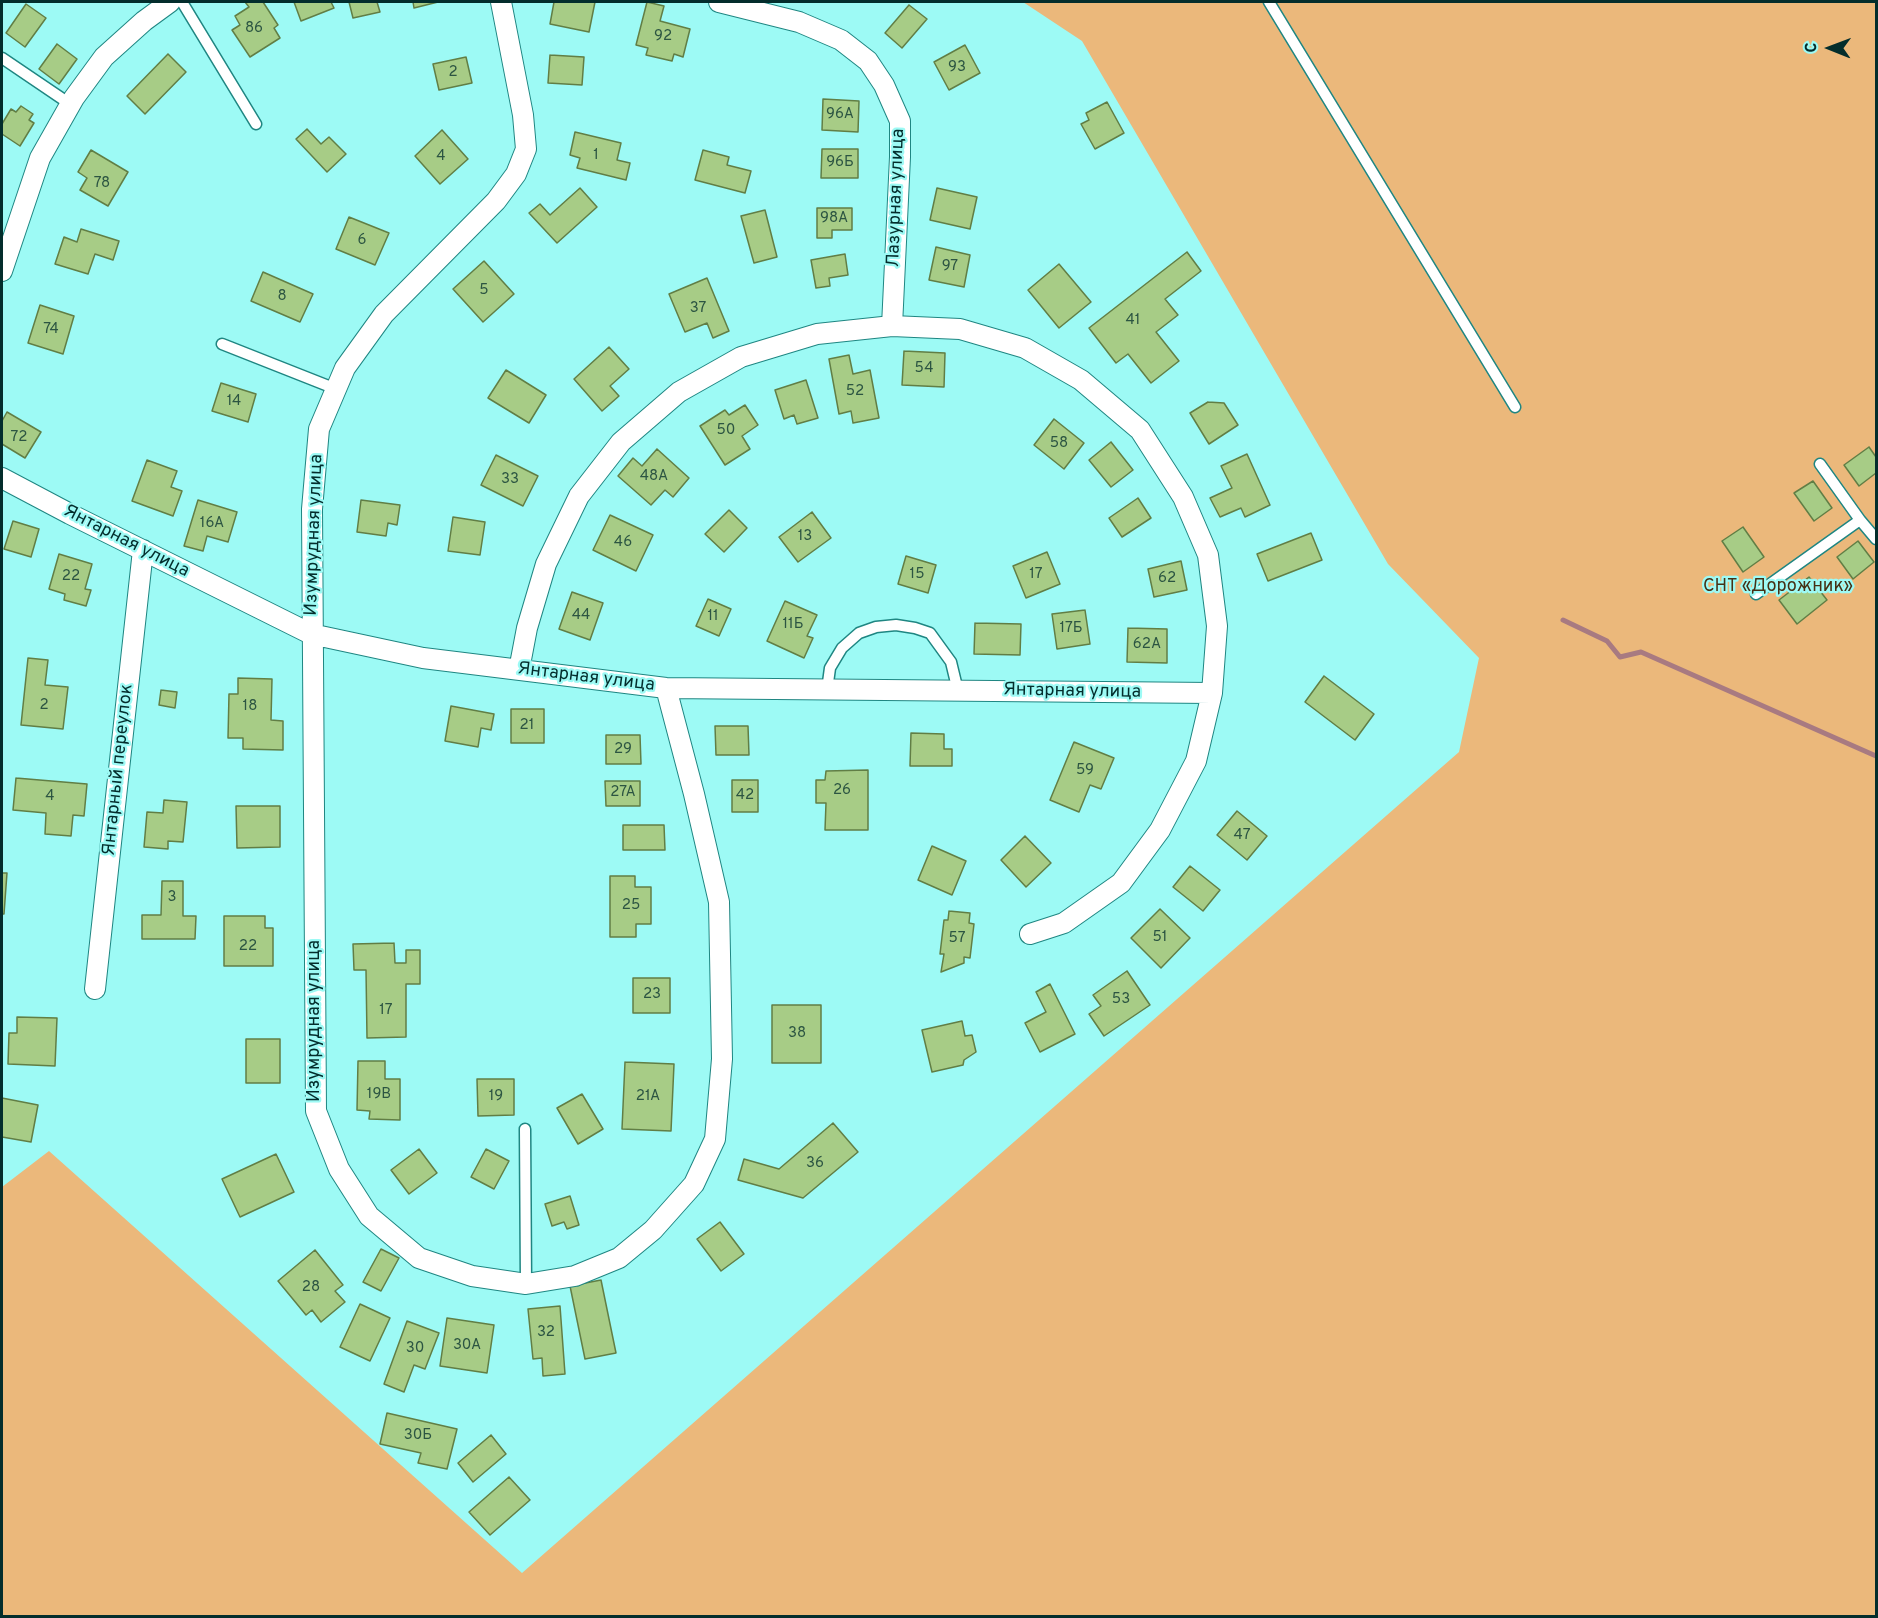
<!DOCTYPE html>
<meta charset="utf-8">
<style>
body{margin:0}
#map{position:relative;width:1878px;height:1618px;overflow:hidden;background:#9dfaf5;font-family:Overpass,sans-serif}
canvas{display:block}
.frame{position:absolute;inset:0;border:3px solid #032d2c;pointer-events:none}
.north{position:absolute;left:1800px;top:18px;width:60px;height:60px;-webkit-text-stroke:4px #9dfaf5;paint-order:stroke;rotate:271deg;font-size:16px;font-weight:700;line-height:24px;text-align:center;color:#032d2c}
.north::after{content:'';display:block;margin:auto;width:21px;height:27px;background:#032d2c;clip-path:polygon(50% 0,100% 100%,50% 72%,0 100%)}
</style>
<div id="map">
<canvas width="1878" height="1618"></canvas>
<div class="frame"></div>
<div class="north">С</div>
</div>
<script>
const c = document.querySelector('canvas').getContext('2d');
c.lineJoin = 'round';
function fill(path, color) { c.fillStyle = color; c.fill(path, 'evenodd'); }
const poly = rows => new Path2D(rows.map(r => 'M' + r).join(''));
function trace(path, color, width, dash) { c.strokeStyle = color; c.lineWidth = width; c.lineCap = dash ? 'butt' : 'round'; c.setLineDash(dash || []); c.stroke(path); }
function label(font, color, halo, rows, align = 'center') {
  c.font = font + ' Overpass,sans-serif'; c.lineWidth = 4.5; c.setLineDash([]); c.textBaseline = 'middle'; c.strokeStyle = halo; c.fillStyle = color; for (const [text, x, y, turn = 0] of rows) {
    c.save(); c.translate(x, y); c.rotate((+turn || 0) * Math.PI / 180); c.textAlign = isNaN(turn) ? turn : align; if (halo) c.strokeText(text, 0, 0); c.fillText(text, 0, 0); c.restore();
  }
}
fill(poly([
 [1023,2,1876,2,1876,1616,2,1616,2,1187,49,1151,522,1573,1459,752,1479,658,1388,564,1082,41]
]), '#ebb87b');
trace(poly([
 [1563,620,1607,641,1620,657,1641,652,1876,756]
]), '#a87a81', 5);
const building = poly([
 [245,2,263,2,278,25,274,28,280,38,250,57,232,30,240,25,235,16,249,7,245,2],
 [294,2,331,2,334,8,301,21,294,2],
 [349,2,377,2,380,12,353,18,349,2],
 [413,2,438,2,414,8,413,2],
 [554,2,595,2,589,32,550,24,554,2],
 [647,2,664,6,660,21,690,29,683,57,674,54,672,61,646,55,648,48,636,45,647,2],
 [26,4,46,18,25,47,6,33,26,4],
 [909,5,927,19,902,48,885,33,909,5],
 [57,44,77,59,59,84,39,69,57,44],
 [965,45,980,73,949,90,934,62,965,45],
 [168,54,186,72,145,114,127,96,168,54],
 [550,55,584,57,582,85,548,83,550,55],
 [466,57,472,83,439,90,433,64,466,57],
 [823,99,859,101,858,132,822,130,823,99],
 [1107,102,1124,133,1095,149,1081,124,1089,120,1086,113,1107,102],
 [21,106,33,114,29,120,34,123,20,146,2,134,2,124,11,109,16,112,21,106],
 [307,129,321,144,329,137,346,154,327,172,296,139,307,129],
 [442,130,468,159,440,184,415,156,442,130],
 [575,132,621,143,617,160,630,163,626,180,577,168,580,158,570,155,575,132],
 [822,149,858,149,858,178,821,178,822,149],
 [91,150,128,172,108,206,80,190,87,178,78,172,91,150],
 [703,150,729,157,727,165,751,171,745,193,695,180,703,150],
 [580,188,597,207,557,243,529,213,540,204,550,215,580,188],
 [937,188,977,197,970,229,930,220,937,188],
 [817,208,852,208,852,230,832,230,832,238,817,238,817,208],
 [765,210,777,257,754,263,741,216,765,210],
 [349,217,389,233,375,265,336,249,349,217],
 [81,229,119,241,113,260,95,254,88,274,55,264,64,237,77,242,81,229],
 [936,247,970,255,964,287,929,280,936,247],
 [1187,252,1201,271,1165,299,1178,315,1156,332,1179,361,1151,383,1128,354,1116,363,1089,328,1187,252],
 [845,254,848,275,829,278,830,286,816,288,811,260,845,254],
 [484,261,514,294,483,322,453,289,484,261],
 [1059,264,1091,302,1059,328,1028,290,1059,264],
 [263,272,313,294,300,322,251,301,263,272],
 [707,278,729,331,713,338,707,323,685,332,669,294,707,278],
 [40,305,74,316,63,354,28,343,40,305],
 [609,347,629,369,610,386,619,396,602,411,574,379,609,347],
 [904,351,945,353,944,387,902,385,904,351],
 [849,355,853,374,870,370,879,418,853,423,851,411,839,414,829,359,849,355],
 [506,370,546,395,529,423,488,398,506,370],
 [806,380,818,418,797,424,794,415,784,419,775,390,806,380],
 [221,383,256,394,248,422,212,411,221,383],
 [1208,402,1224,403,1238,425,1209,444,1190,413,1208,402],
 [745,405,758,425,742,436,750,449,725,465,700,426,725,410,729,415,745,405],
 [7,412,41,432,25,458,2,444,2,421,7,412],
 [1054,419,1084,443,1064,469,1034,445,1054,419],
 [1111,442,1133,470,1111,487,1089,460,1111,442],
 [1869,447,1876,457,1876,473,1859,486,1844,465,1869,447],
 [657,449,689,478,673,497,665,490,651,505,618,476,633,458,642,466,657,449],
 [1247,454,1270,505,1245,517,1241,508,1220,517,1210,498,1232,488,1221,466,1247,454],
 [496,455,538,476,523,506,481,485,496,455],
 [147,460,177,471,171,487,182,491,173,516,132,501,147,460],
 [1813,481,1832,508,1814,521,1794,493,1813,481],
 [1138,498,1151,518,1122,537,1109,518,1138,498],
 [198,500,237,512,228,542,207,536,203,551,184,546,198,500],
 [361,500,400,505,397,525,388,523,386,536,357,532,361,500],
 [729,510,747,528,724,552,705,534,729,510],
 [812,512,831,538,798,562,779,537,812,512],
 [610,515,653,535,636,571,593,550,610,515],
 [453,517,485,522,480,555,448,551,453,517],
 [13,521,39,529,31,557,4,549,13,521],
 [1743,527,1764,557,1743,572,1722,541,1743,527],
 [1311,533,1322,560,1268,581,1257,554,1311,533],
 [1858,541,1874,562,1853,579,1837,557,1858,541],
 [1047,552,1060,584,1026,598,1013,566,1047,552],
 [59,554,92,564,85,589,91,590,86,606,64,600,65,594,49,589,59,554],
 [906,556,936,565,928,593,898,584,906,556],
 [1181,561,1187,590,1154,597,1148,569,1181,561],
 [1809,577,1827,600,1797,624,1779,600,1809,577],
 [572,592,603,603,590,640,559,629,572,592],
 [708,599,731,609,719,636,696,626,708,599],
 [785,601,817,615,807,636,813,638,804,658,767,641,785,601],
 [1085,610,1090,644,1057,649,1052,614,1085,610],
 [975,623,1021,624,1020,655,974,654,975,623],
 [1128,628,1167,629,1167,663,1127,662,1128,628],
 [28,658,48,660,45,685,68,687,63,729,21,725,28,658],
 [1324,676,1374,714,1355,740,1305,702,1324,676],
 [238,678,272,679,271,720,283,721,283,750,243,749,243,738,228,738,229,694,238,694,238,678],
 [161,690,177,692,175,708,159,705,161,690],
 [451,706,494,714,491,730,481,728,478,747,445,741,451,706],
 [511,709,544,709,544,743,511,743,511,709],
 [715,726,748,726,749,755,716,755,715,726],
 [911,733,944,734,944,749,952,749,952,766,910,766,911,733],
 [606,735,640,735,641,764,606,764,606,735],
 [1074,742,1114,758,1101,789,1090,785,1079,812,1050,800,1074,742],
 [868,770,868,830,825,830,826,803,816,803,816,780,825,780,826,771,868,770],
 [16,778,87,784,84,816,73,815,71,836,45,834,46,813,13,810,16,778],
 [732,780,758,780,758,812,732,812,732,780],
 [605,781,640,781,640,806,606,806,605,781],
 [164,800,187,802,183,842,168,841,168,849,144,847,147,812,163,813,164,800],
 [236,806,280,806,280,847,237,848,236,806],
 [1237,811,1267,836,1247,860,1217,835,1237,811],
 [623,825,664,825,665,850,623,850,623,825],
 [1025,836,1051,863,1026,887,1001,860,1025,836],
 [932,846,966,861,952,895,918,880,932,846],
 [1190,866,1220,890,1203,911,1173,887,1190,866],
 [2,873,7,873,4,914,2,914,2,873],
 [610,876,635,876,635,887,651,887,651,924,636,924,636,937,610,937,610,876],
 [162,881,183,881,183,916,196,916,195,939,142,939,142,915,161,915,162,881],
 [1160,909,1190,938,1161,968,1131,938,1160,909],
 [949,911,970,913,969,923,974,924,970,958,964,957,964,963,941,972,944,954,940,954,944,920,948,920,949,911],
 [224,916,265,916,265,928,273,928,273,966,224,966,224,916],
 [394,943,395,963,406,963,406,950,420,950,420,984,406,984,406,1037,367,1038,366,970,354,970,353,944,394,943],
 [1127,971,1150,1005,1104,1036,1089,1014,1101,1006,1093,995,1127,971],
 [633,978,670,978,670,1013,633,1013,633,978],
 [1050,984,1075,1034,1040,1052,1025,1023,1046,1012,1036,992,1050,984],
 [772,1005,821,1005,821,1063,772,1063,772,1005],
 [17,1017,57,1018,55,1066,8,1064,9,1033,17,1033,17,1017],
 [962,1021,965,1036,972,1035,976,1052,964,1060,963,1065,932,1072,922,1030,962,1021],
 [246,1039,280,1039,280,1083,246,1083,246,1039],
 [358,1061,385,1061,385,1079,400,1079,400,1120,369,1119,370,1111,357,1110,358,1061],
 [625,1062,674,1064,671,1131,622,1129,625,1062],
 [477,1079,514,1079,514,1115,478,1116,477,1079],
 [582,1094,603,1129,578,1144,557,1108,582,1094],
 [2,1098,38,1105,31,1142,2,1137,2,1098],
 [833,1123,858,1152,803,1198,738,1180,744,1159,779,1169,833,1123],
 [419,1149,437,1173,409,1194,391,1170,419,1149],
 [486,1149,509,1161,494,1189,471,1177,486,1149],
 [276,1154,294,1192,240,1217,222,1179,276,1154],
 [570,1196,579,1225,567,1229,564,1222,552,1226,545,1204,570,1196],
 [720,1222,744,1254,721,1271,697,1239,720,1222],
 [381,1249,399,1258,381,1291,363,1282,381,1249],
 [315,1250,343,1285,335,1291,345,1302,321,1322,312,1310,306,1315,278,1281,315,1250],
 [601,1280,616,1353,585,1359,570,1286,601,1280],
 [360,1304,390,1318,370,1361,340,1347,360,1304],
 [560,1306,565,1374,543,1376,542,1358,533,1359,528,1309,560,1306],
 [447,1318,494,1325,487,1373,440,1366,447,1318],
 [407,1321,439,1333,425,1369,414,1365,404,1392,384,1384,407,1321],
 [387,1413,457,1429,447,1469,418,1463,421,1453,380,1444,387,1413],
 [491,1435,506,1454,473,1482,458,1463,491,1435],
 [509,1477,530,1500,490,1535,469,1512,509,1477]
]);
fill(building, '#a7cc86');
trace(building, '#617e45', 1.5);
const service = poly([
 [182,2,256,124],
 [1269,2,1515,407],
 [2,58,70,104],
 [222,344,336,389],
 [1820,464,1860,520],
 [1756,594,1860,520,1876,539],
 [827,690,830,668,842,648,859,633,876,627,896,625,915,628,930,633,951,662,958,691],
 [525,1129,526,1284]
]);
const minor = poly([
 [501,2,523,115,526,149,516,174,496,201,384,314,345,368,319,429,312,509,316,1111,339,1169,369,1216,419,1258,472,1276,526,1284,575,1276,619,1258,653,1230,694,1184,715,1139,722,1059,719,902,694,794,666,688],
 [719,2,799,22,841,40,868,61,884,85,900,121,900,157,892,326],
 [2,271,40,158,74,98,104,57,144,21,170,2],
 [2,478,70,514,311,634,423,658,666,688,1212,693],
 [519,670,527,628,546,564,579,496,621,442,679,392,741,357,817,334,892,326,960,329,1025,348,1081,380,1140,430,1183,497,1208,555,1217,626,1212,693,1196,761,1160,830,1121,883,1064,923,1030,934],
 [95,989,143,550]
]);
trace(service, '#1f8682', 13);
trace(minor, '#1f8682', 22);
trace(service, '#fff', 10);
trace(minor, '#fff', 20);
label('15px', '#2c5542', null, [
 ["86",254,29],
 ["92",663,37],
 ["93",957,68],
 ["2",453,73],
 ["96А",840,115],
 ["1",596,156],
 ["4",441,157],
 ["96Б",840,163],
 ["78",102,184],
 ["98А",834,219],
 ["6",362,241],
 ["97",950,267],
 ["5",484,291],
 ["8",282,297],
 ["37",698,309],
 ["41",1133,321],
 ["74",51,330],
 ["54",924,369],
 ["52",855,392],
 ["14",234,402],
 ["50",726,431],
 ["72",19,438],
 ["58",1059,444],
 ["48А",654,477],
 ["33",510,480],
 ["16А",212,524],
 ["13",805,537],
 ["46",623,543],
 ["15",917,575],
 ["17",1036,575],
 ["22",71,577],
 ["62",1167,579],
 ["44",581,616],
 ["11",713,617],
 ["11Б",793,625],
 ["17Б",1071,629],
 ["62А",1147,645],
 ["2",44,706],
 ["18",250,707],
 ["21",527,726],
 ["29",623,750],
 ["59",1085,771],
 ["26",842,791],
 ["27А",623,793],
 ["42",745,796],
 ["4",50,797],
 ["47",1242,836],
 ["3",172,898],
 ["25",631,906],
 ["51",1160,938],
 ["57",957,939],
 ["22",248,947],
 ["23",652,995],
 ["53",1121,1000],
 ["17",386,1011],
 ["38",797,1034],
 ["19В",379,1095],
 ["19",496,1097],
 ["21А",648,1097],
 ["36",815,1164],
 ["28",311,1288],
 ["32",546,1333],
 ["30А",467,1346],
 ["30",415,1349],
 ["30Б",418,1436]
]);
label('18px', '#032d2c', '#9dfaf5', [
 ["Лазурная улица",897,198,-88],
 ["Изумрудная улица",315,535,-88],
 ["Янтарная улица",126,542,27],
 ["Янтарная улица",586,678,7],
 ["Янтарная улица",1072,692,1],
 ["Янтарный переулок",119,770,-84],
 ["Изумрудная улица",315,1021,-90]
]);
label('18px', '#463014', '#9dfaf5', [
 ["СНТ «Дорожник»",1778,587]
]);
</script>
